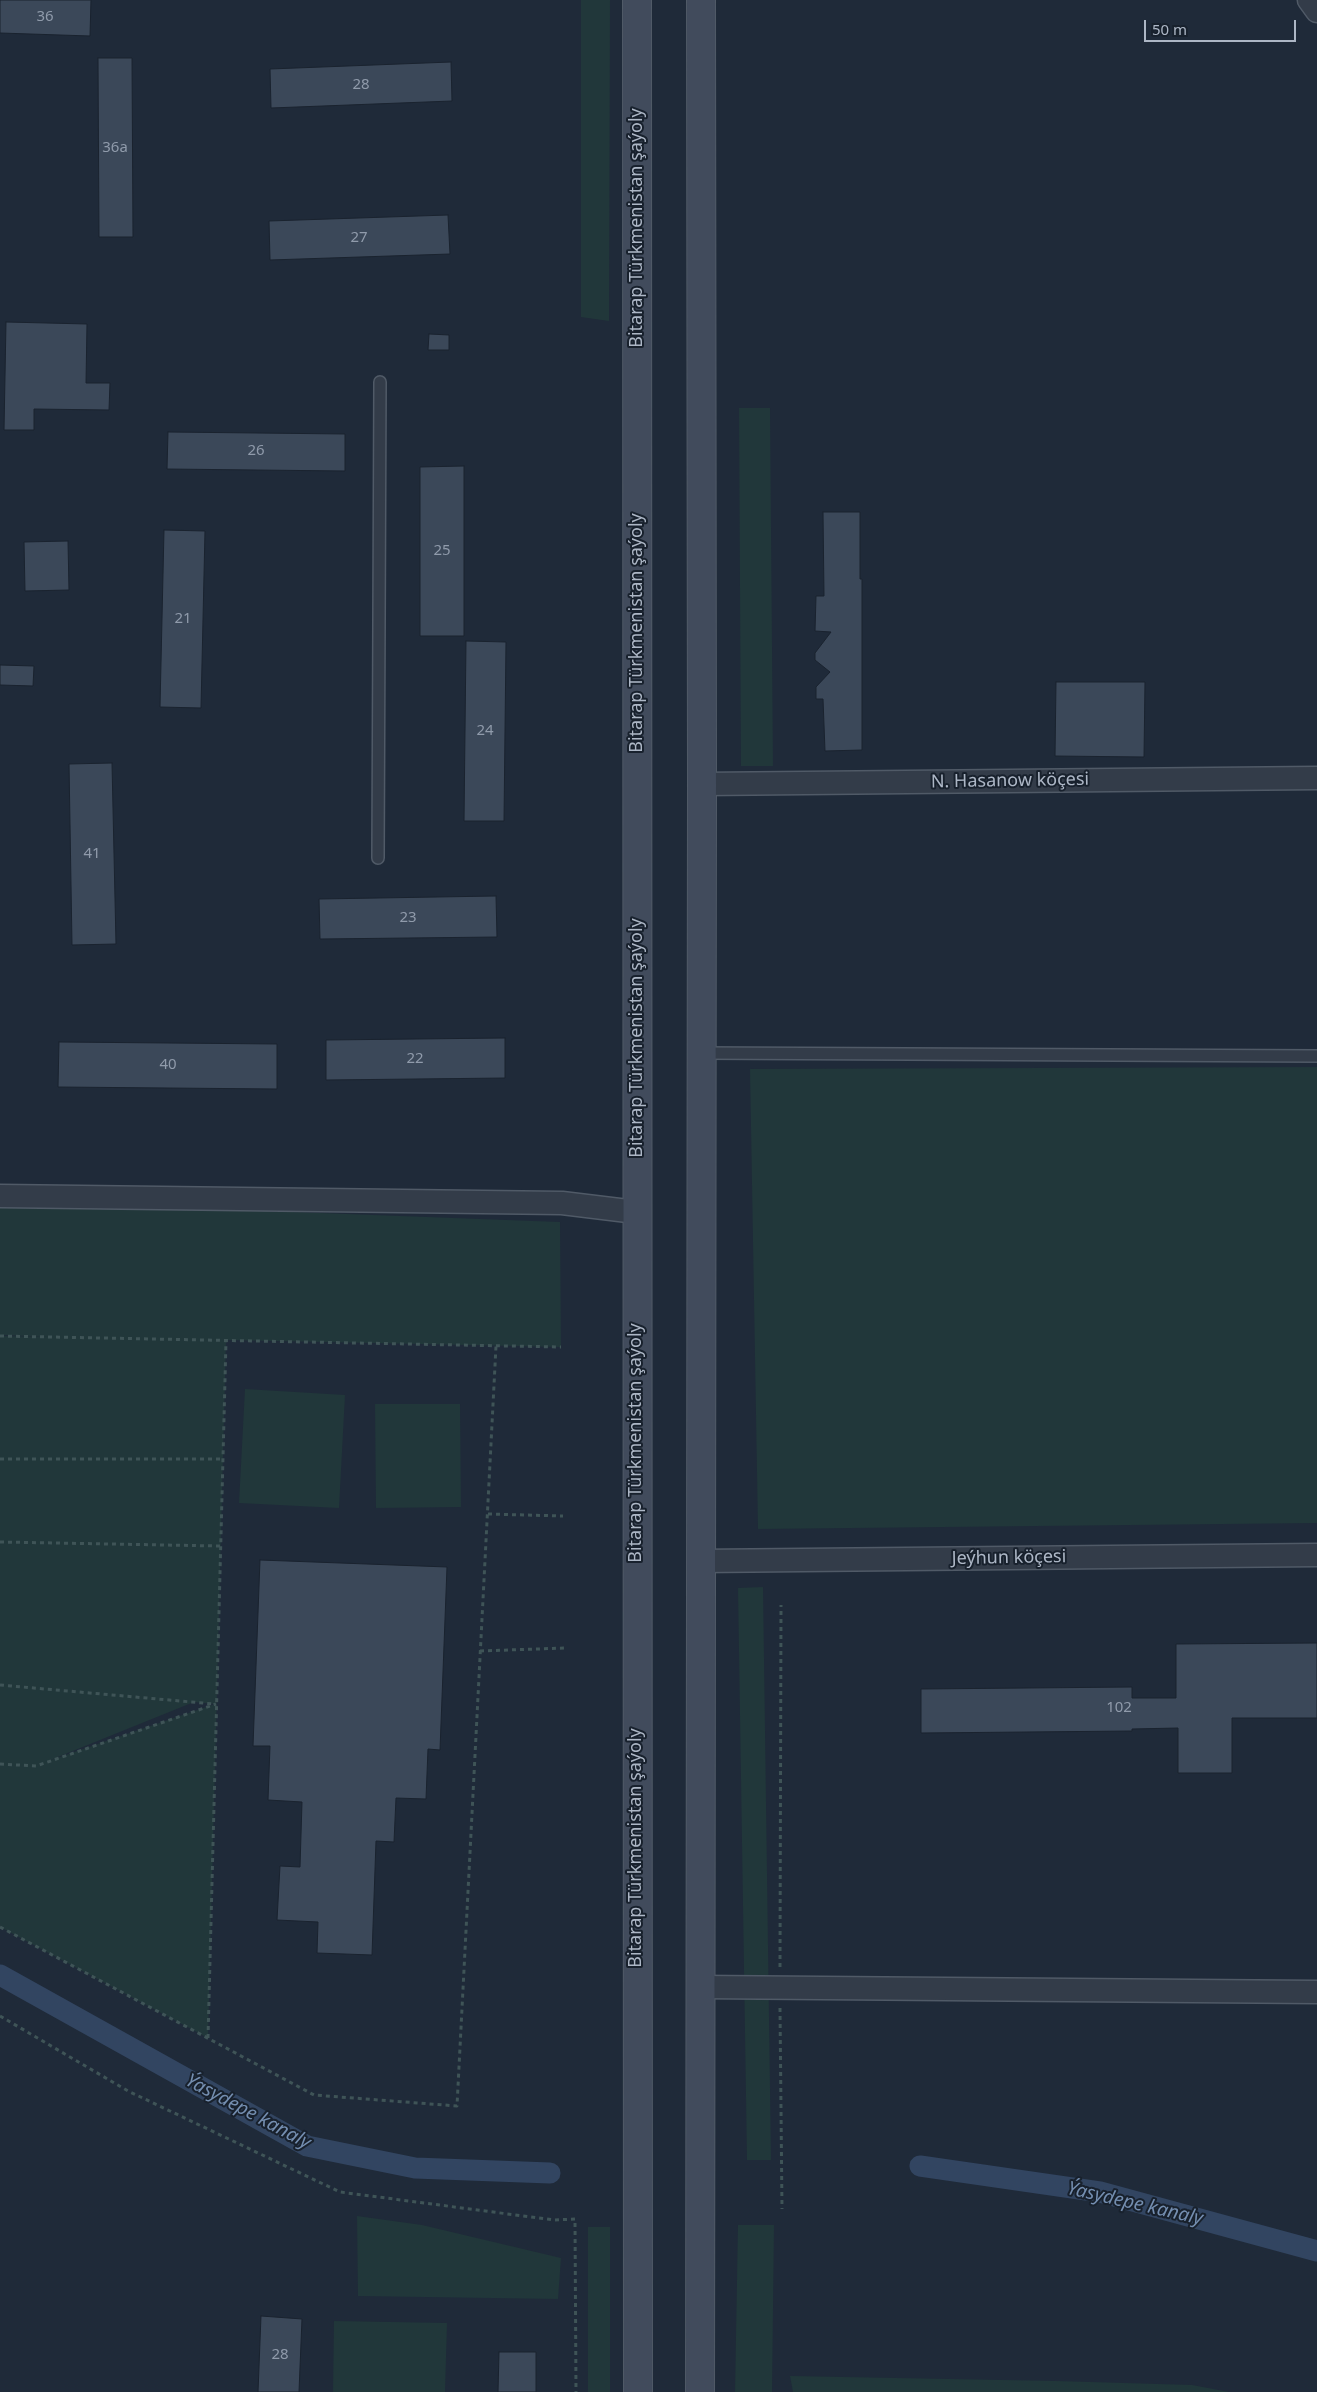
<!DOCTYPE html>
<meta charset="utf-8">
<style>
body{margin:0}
#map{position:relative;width:1317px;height:2392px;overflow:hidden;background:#1f2a39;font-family:"Noto Sans",sans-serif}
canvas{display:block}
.scale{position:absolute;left:1144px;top:20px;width:152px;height:22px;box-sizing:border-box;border:2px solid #adb7c6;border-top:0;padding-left:6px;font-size:15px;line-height:18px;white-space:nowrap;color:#adb7c6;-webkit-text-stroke:4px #18212d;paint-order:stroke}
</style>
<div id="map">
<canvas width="1317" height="2392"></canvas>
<div class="scale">50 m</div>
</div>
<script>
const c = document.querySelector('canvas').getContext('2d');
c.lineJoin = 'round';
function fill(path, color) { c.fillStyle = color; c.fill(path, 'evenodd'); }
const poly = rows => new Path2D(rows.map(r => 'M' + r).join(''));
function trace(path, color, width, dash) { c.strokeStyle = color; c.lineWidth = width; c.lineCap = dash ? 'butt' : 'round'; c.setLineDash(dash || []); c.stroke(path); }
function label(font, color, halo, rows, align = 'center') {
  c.font = font + ' "Noto Sans",sans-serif'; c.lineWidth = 4; c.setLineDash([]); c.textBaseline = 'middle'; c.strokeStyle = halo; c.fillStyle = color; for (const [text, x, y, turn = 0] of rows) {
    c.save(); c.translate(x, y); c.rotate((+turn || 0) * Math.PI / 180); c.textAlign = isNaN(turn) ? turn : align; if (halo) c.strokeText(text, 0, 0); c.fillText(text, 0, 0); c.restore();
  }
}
fill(poly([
 [581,0,610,0,609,321,581,317],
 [739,408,770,408,773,766,741,766],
 [1317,1067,1317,1523,758,1529,750,1069],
 [0,1201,560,1222,561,1347,226,1340,208,2038,0,1927,0,1336,54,1337,0,1335],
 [194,1702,215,1704,48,1761],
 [245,1389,345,1395,339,1508,239,1503],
 [375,1404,460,1404,461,1507,376,1508],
 [763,1587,771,2160,747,2160,738,1588],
 [357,2216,422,2225,561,2258,558,2299,358,2296],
 [738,2225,774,2225,772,2392,735,2392],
 [588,2227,610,2227,610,2392,588,2392],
 [334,2321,447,2323,445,2392,333,2392],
 [790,2376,1056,2381,1192,2385,1229,2392,793,2392]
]), '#21373a');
trace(poly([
 [0,1975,307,2146,415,2168,550,2173],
 [920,2166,1100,2192,1317,2251]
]), '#324561', 21);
const building = poly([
 [0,0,91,0,90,36,0,33,0,0],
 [98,58,132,58,133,237,99,237,98,58],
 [451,62,452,101,271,108,270,69,451,62],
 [448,215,450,254,270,260,269,221,448,215],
 [6,322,87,324,86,383,110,383,109,410,34,409,34,430,4,430,6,322],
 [429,334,449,335,449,350,428,350,429,334],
 [168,432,345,434,345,471,167,469,168,432],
 [464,466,464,636,420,636,420,467,464,466],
 [823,512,860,512,860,579,862,579,862,750,825,751,823,699,816,699,816,687,830,672,815,660,815,653,831,632,815,631,816,596,824,596,823,512],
 [164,530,205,531,201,708,160,707,164,530],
 [68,541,69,590,25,591,24,542,68,541],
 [466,641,506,642,504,821,464,821,466,641],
 [0,665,34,666,33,686,0,685,0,665],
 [1056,682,1145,682,1144,757,1055,756,1056,682],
 [112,763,116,944,72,945,69,764,112,763],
 [496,896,497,937,320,939,319,899,496,896],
 [505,1038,505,1078,326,1080,326,1040,505,1038],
 [59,1042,277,1044,277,1089,58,1087,59,1042],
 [260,1560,447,1567,440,1750,428,1749,426,1799,396,1798,394,1842,376,1841,372,1955,317,1953,318,1922,277,1920,280,1866,300,1867,302,1802,268,1800,270,1746,253,1746,260,1560],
 [1317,1643,1317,1718,1232,1718,1232,1773,1178,1773,1178,1728,1132,1729,1132,1731,921,1733,921,1689,1132,1687,1132,1698,1176,1698,1176,1644,1317,1643],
 [261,2316,302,2319,299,2392,258,2392,261,2316],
 [499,2352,536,2352,536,2392,498,2392,499,2352]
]);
fill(building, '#3b4859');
trace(building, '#1a232f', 1);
const lane = poly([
 [378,858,380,382],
 [701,1053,1317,1056]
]);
const street = poly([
 [1309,0,1317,11],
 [702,784,1317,778],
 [0,1196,562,1203,636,1212],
 [700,1561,1317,1555],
 [699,1987,1317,1992]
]);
const secondary = poly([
 [637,0,638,2392],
 [700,2392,702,784,701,0]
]);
trace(lane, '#505a67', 14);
trace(street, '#505a67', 25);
trace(secondary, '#505a67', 30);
trace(poly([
 [0,1336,561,1347],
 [0,1459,222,1459],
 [488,1514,563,1516],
 [0,1542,220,1546],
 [480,1651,565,1648],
 [0,1685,214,1704],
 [0,1764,36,1766,216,1704],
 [0,1927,314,2095,457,2106,496,1346],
 [780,1967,781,1605],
 [780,2008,782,2209],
 [0,2016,128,2091,340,2192,554,2220,575,2219,576,2392],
 [208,2038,226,1341]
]), '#3f5457', 3, [4, 4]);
trace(lane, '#333c49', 11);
trace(street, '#333c49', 22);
trace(secondary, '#414b5c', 28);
label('15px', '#909bab', null, [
 ["36",45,17],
 ["28",361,85],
 ["36а",115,148],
 ["27",359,238],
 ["26",256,451],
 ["25",442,551],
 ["21",183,619],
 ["24",485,731],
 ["41",92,854],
 ["23",408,918],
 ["22",415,1059],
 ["40",168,1065],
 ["102",1119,1708],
 ["28",280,2355]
]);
label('18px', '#adb7c6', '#18212d', [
 ["Bitarap Türkmenistan şaýoly",637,228,-90],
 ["Bitarap Türkmenistan şaýoly",637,633,-90],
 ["N. Hasanow köçesi",1010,781,-1],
 ["Bitarap Türkmenistan şaýoly",637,1038,-90],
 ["Bitarap Türkmenistan şaýoly",636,1443,-90],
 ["Jeýhun köçesi",1009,1558,-1],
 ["Bitarap Türkmenistan şaýoly",636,1848,-90]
]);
label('italic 19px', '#748eb0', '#18212d', [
 ["Ýasydepe kanaly",248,2112,28],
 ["Ýasydepe kanaly",1135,2204,13]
]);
</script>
